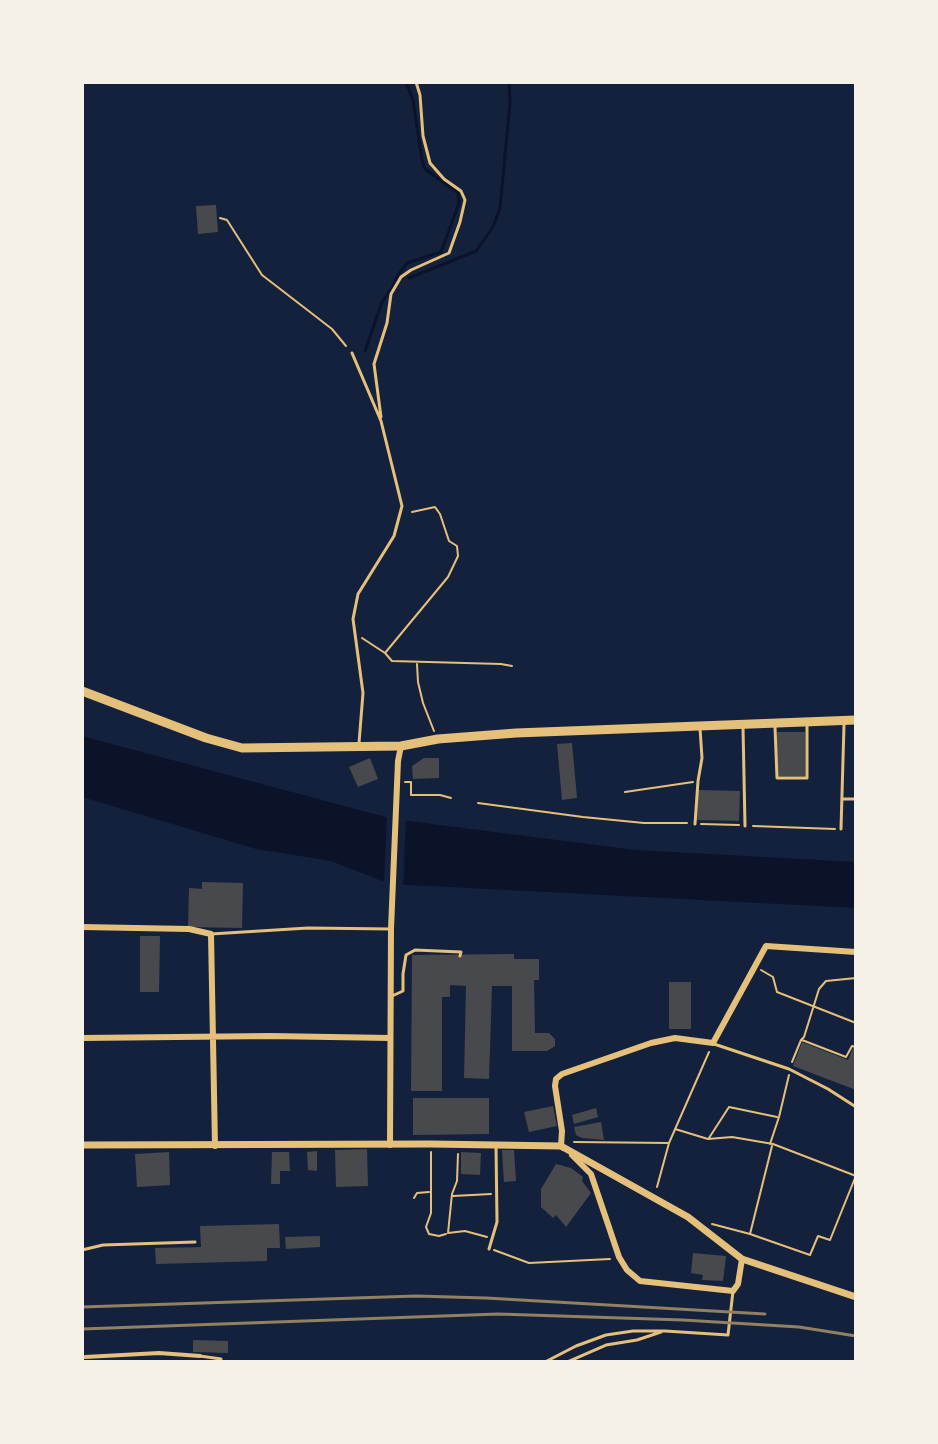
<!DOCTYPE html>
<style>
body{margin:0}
#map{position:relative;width:938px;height:1444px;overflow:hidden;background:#14213d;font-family:Signika,sans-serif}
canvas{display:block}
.frame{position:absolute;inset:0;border:84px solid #f6f1e7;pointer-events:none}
</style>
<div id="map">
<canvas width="938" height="1444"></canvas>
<div class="frame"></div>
</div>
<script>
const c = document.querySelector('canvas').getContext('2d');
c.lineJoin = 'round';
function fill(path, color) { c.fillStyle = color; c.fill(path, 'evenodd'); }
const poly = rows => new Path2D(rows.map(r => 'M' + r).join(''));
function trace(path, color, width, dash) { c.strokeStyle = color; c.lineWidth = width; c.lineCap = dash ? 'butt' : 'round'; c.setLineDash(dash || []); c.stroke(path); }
fill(poly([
 [82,736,393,819,636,850,856,862,856,908,390,884,331,861,256,849,82,797]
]), '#0b132b');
fill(poly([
 [387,814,406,817,403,889,384,886]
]), '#14213d');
trace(poly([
 [409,278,476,251,493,227,500,208,510,103,509,82],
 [365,351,382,302,392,288,398,275,407,263,441,252,459,203,458,193,425,169,422,160,413,100,406,82]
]), '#0b132b', 3);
fill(poly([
 [216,205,218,232,198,234,196,206],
 [777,732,805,732,805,776,777,776],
 [572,743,577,798,562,800,557,744],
 [370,758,378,779,358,787,349,767],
 [424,758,439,758,439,778,413,779,412,766],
 [698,790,740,791,739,821,697,820],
 [202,882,243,883,242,928,188,927,189,888,202,889],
 [140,936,160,936,159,992,140,992],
 [514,954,514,959,539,959,539,980,534,980,535,1033,549,1033,555,1039,555,1046,547,1051,512,1051,512,986,492,986,489,1079,464,1078,466,986,450,985,450,997,442,997,442,1091,411,1091,412,955],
 [669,982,691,982,691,1029,669,1029],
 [802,1042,848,1060,853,1048,856,1049,856,1090,793,1066],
 [413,1098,489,1098,489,1134,413,1135],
 [553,1106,557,1126,529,1132,524,1112],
 [596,1108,598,1117,574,1124,572,1115],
 [601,1122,604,1140,582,1138,576,1135,574,1127],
 [367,1149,368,1186,336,1187,335,1150],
 [502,1150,514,1150,516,1181,504,1182],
 [317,1151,317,1171,308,1170,307,1152],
 [169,1152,170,1185,137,1187,135,1154],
 [272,1152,289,1152,290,1171,280,1171,280,1184,271,1184],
 [461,1152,481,1153,480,1175,461,1174],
 [556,1164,571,1168,583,1177,582,1181,591,1193,566,1227,556,1215,553,1218,541,1207,541,1189],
 [279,1224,280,1248,267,1248,267,1261,156,1264,155,1248,201,1247,200,1226],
 [320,1236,320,1247,286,1249,285,1237],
 [693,1253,726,1256,723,1281,702,1280,703,1275,691,1273],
 [193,1340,228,1341,228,1353,193,1352]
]), '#48494c');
trace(poly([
 [220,218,227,220,262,275,332,329,346,346],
 [362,638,385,653,392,661,501,664,512,666],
 [385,653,448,577,458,556,457,546,449,541,440,514,435,507,412,512],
 [417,664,418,682,423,703,434,731],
 [405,782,411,782,411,795,440,795,451,798],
 [625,792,693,782],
 [478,803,583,817,644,823,687,823],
 [701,824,739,825],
 [753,826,835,829],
 [761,970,773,977,777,992,856,1023],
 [802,1040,846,1057,852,1046,856,1047],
 [792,1062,801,1040,804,1037,819,989,826,981,856,978],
 [675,1129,708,1139,732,1137,773,1144,856,1176],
 [709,1138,729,1107,777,1117],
 [574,1142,668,1143],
 [770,1144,779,1117,789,1075],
 [431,1152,431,1213,426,1227,429,1234,439,1236,446,1234],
 [458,1154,457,1181,452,1194,448,1233,465,1231,487,1237],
 [657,1187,669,1143,709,1052],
 [453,1196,491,1194],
 [414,1198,417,1193,429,1192],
 [712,1224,750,1234,772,1146],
 [750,1234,810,1255,818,1236,830,1240,855,1178],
 [494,1250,529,1263,610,1259]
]), '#e5c07b', 2);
trace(poly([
 [352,353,381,421,402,506,394,536,358,594,353,619,363,693,359,743],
 [381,417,374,364,387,323,391,294,401,277,411,270,449,253,460,222,465,200,461,191,444,179,430,163,423,136,420,95,416,82],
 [743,727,745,826],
 [775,727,777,778,807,778,807,723],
 [842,799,856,799],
 [695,824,698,781,702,758,700,728],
 [841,829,844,725],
 [211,934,308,928,391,929],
 [392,996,403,991,403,974,406,955,415,950,461,952,460,956],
 [714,1044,789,1069,828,1089,856,1107],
 [489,1249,497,1222,496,1146],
 [82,1250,103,1245,195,1242],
 [200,1356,221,1359,219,1362],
 [545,1362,576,1346,606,1335,633,1331,665,1331,728,1335,733,1291],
 [567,1362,606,1345,637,1340,661,1332]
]), '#e5c07b', 3);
trace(poly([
 [85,1357,159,1353,200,1356]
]), '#e5c07b', 4);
trace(poly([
 [82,927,189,929,211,934,215,1146],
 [82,1038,270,1036,390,1038],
 [390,1145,391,929,398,761,401,746],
 [563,1148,561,1146,562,1131,555,1086,556,1079,562,1074,651,1043,675,1038,713,1043,766,946,856,952],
 [572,1155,591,1174,619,1257,627,1270,640,1281,733,1291,738,1284,742,1259]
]), '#e5c07b', 6);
trace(poly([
 [82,1145,431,1144,561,1146,688,1217,742,1259,856,1297]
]), '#e5c07b', 7);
trace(poly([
 [82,691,206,738,242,748,401,746,438,739,516,733,856,720]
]), '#e5c07b', 9);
trace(poly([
 [82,1307,416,1296,486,1298,765,1314],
 [82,1329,498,1314,683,1320,799,1327,856,1336]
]), '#918062', 3);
</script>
